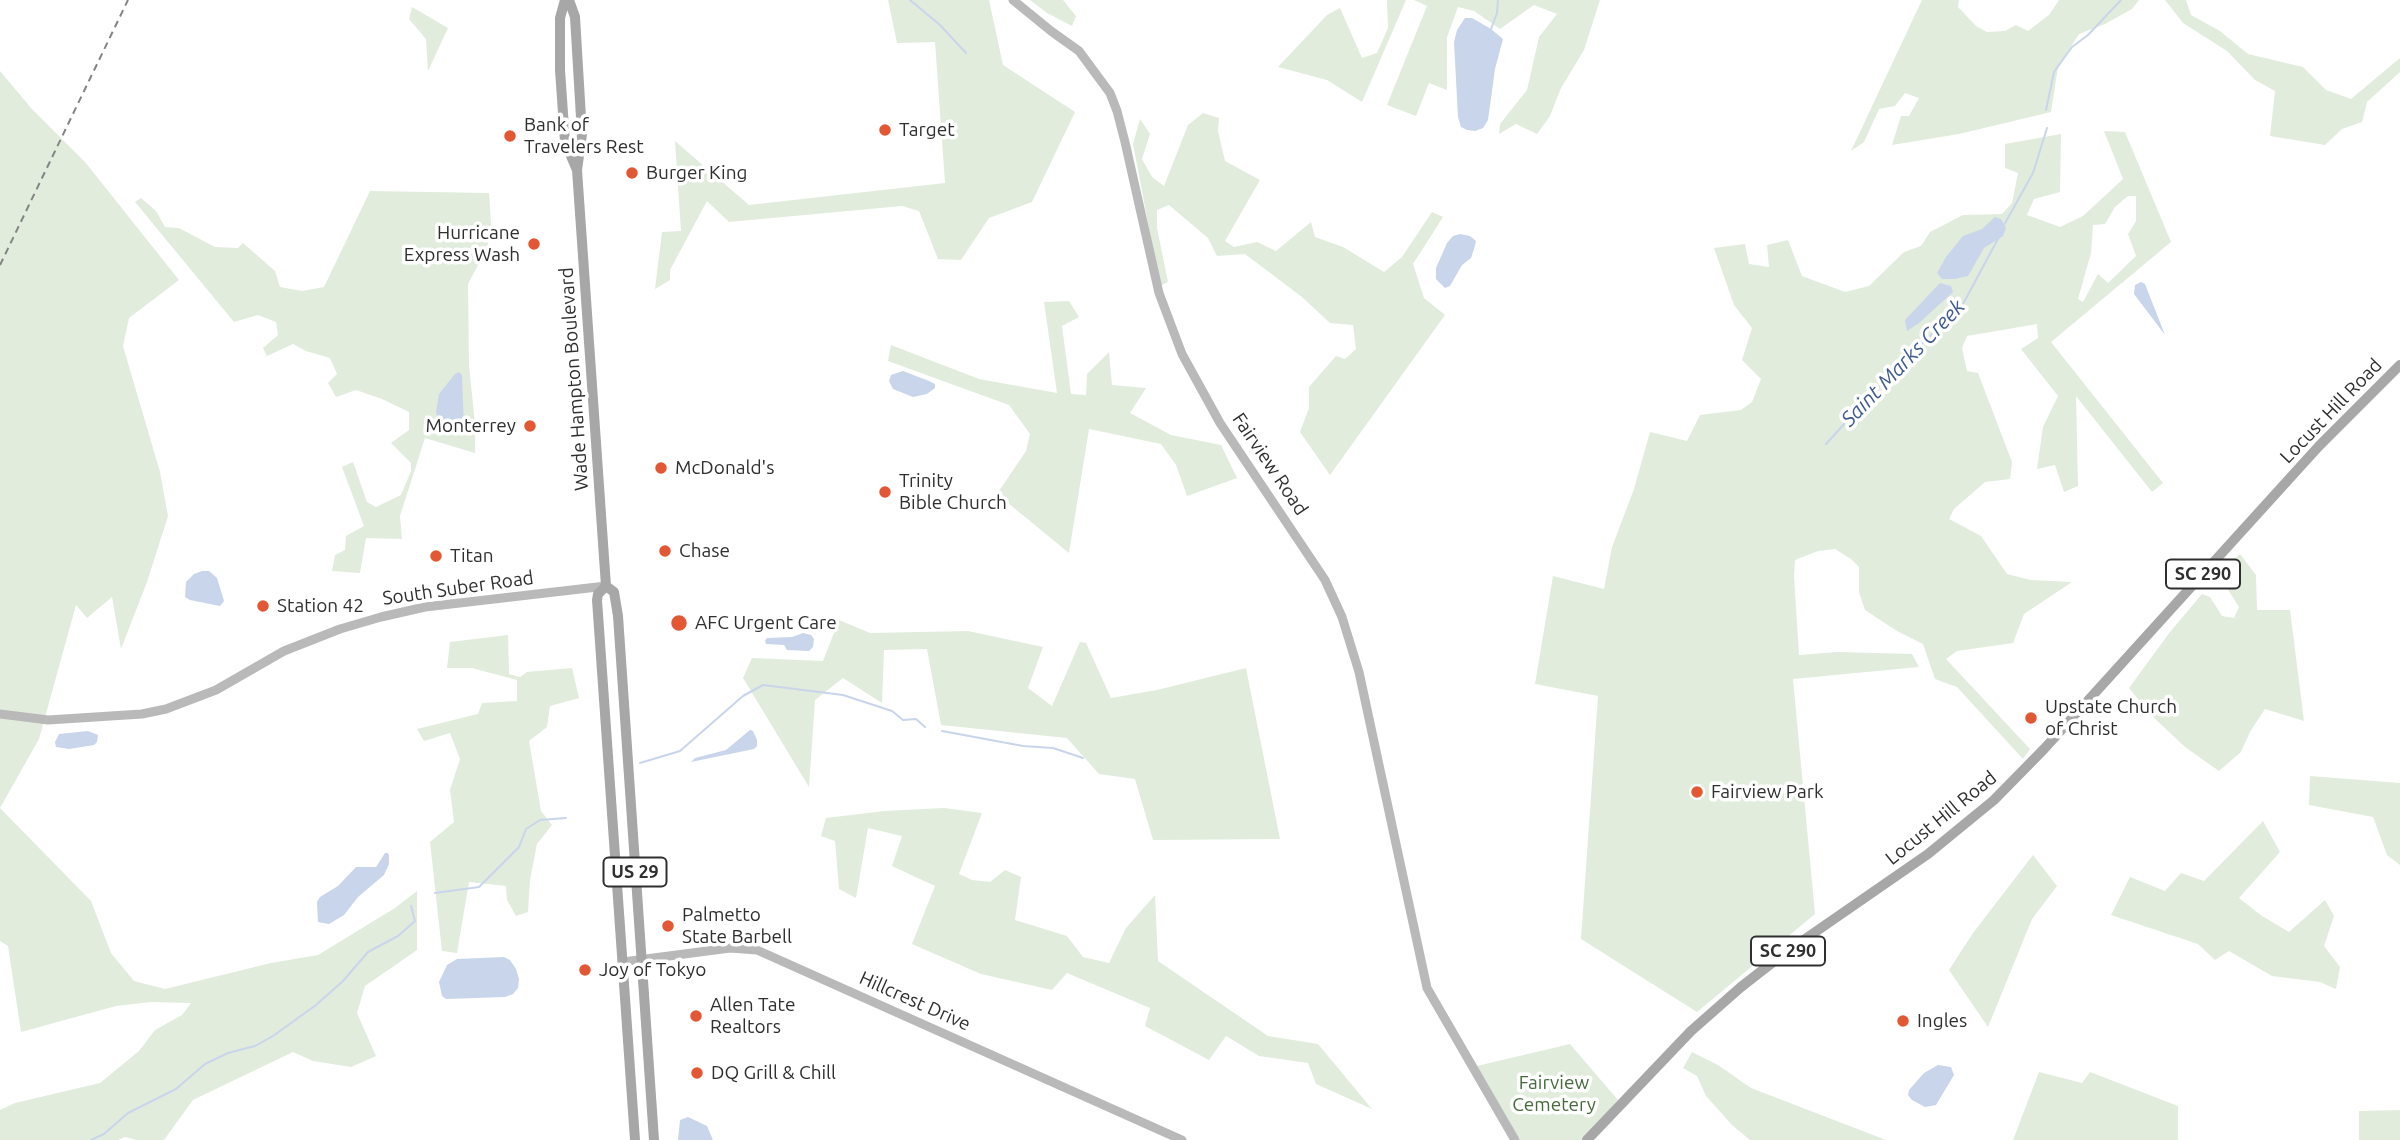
<!DOCTYPE html>
<style>
body{margin:0}
canvas{display:block;background:#fff}
</style>
<canvas width="2400" height="1140"></canvas>
<script>
const c = document.querySelector('canvas').getContext('2d');
c.lineJoin = 'round';
function fill(path, color) { c.fillStyle = color; c.fill(path, 'evenodd'); }
const poly = rows => new Path2D(rows.map(r => 'M' + r).join(''));
function trace(path, color, width, dash) { c.strokeStyle = color; c.lineWidth = width; c.lineCap = dash ? 'butt' : 'round'; c.setLineDash(dash || []); c.stroke(path); }
function label(font, color, halo, rows, align = 'center') {
  c.font = font + ' Ubuntu,sans-serif'; c.lineWidth = 7; c.setLineDash([]); c.textBaseline = 'middle'; c.strokeStyle = halo; c.fillStyle = color; for (const [text, x, y, turn = 0] of rows) {
    c.save(); c.translate(x, y); c.rotate((+turn || 0) * Math.PI / 180); c.textAlign = isNaN(turn) ? turn : align; if (halo) c.strokeText(text, 0, 0); c.fillText(text, 0, 0); c.restore();
  }
}
fill(poly([
 [888,0,989,0,1003,65,1075,112,1032,202,989,218,961,260,938,259,919,211,902,206,729,222,707,201,670,270,670,280,655,289,662,232,681,231,675,141,749,205,945,183,935,42,897,43],
 [1030,0,1063,0,1076,16,1072,26,1047,13],
 [1387,0,1406,0,1362,102,1327,80,1278,67,1327,15,1340,8,1362,58,1377,53,1388,28],
 [1414,0,1600,0,1584,50,1561,88,1550,116,1537,134,1516,124,1499,134,1500,124,1527,90,1539,37,1557,14,1534,5,1500,29,1474,11,1458,7,1447,37,1447,90,1429,83,1416,116,1387,105,1427,6],
 [1922,0,1959,0,1958,7,1976,26,1987,32,2005,31,2016,25,2028,31,2049,15,2059,0,2139,0,2132,9,2105,24,2079,34,2058,67,2051,112,1959,134,1892,145,1901,116,1909,116,1919,98,1905,93,1895,106,1879,109,1864,142,1851,151],
 [2165,0,2186,0,2191,15,2220,31,2248,54,2303,67,2326,90,2351,99,2400,58,2400,72,2367,102,2362,122,2342,129,2325,145,2270,136,2275,91,2255,80,2227,51,2183,23],
 [412,7,448,28,428,71,426,39,409,19],
 [0,71,31,108,85,162,179,280,129,318,123,346,160,472,168,516,147,582,121,649,112,597,87,618,76,605,39,739,0,808,91,901,111,953,134,981,165,989,271,963,318,955,395,908,417,891,417,950,365,986,357,1013,376,1056,351,1067,313,1061,293,1052,193,1100,164,1140,137,1140,125,1137,118,1140,0,1140,0,1110,15,1103,100,1083,139,1051,155,1030,182,1015,191,1003,151,1002,116,1006,21,1032,8,946,0,941],
 [1203,113,1219,118,1218,131,1225,161,1260,180,1225,241,1234,247,1257,242,1276,251,1311,222,1315,237,1343,247,1384,272,1402,257,1432,212,1443,217,1413,264,1424,298,1445,315,1330,475,1300,432,1309,408,1309,387,1336,356,1345,359,1356,349,1353,325,1330,323,1302,297,1245,254,1217,256,1208,238,1169,205,1157,210,1157,228,1168,282,1160,286,1133,144,1140,119,1150,134,1142,159,1152,177,1164,186,1188,125],
 [2104,131,2125,132,2171,242,2051,342,2163,483,2152,492,2076,396,2078,486,2064,492,2055,465,2037,469,2043,427,2058,396,2021,349,2038,338,2037,324,1967,336,1962,348,1967,371,1978,373,2012,462,2010,479,1985,482,1954,509,1949,519,1981,536,2007,574,2031,580,2072,582,2024,614,2013,643,1957,651,1946,659,2030,749,2023,759,1957,687,1935,679,1923,644,1897,631,1865,610,1859,592,1859,567,1851,559,1835,549,1818,551,1795,560,1794,576,1799,655,1838,652,1912,654,1919,667,1793,679,1815,914,1697,1012,1581,939,1598,696,1535,684,1553,576,1604,589,1612,547,1634,489,1650,432,1687,441,1700,415,1741,410,1752,402,1761,379,1742,360,1752,328,1734,305,1714,248,1745,244,1749,264,1769,267,1767,245,1788,240,1802,276,1845,292,1869,286,1904,252,1921,246,1930,232,1963,215,2002,214,2012,203,2018,173,2005,168,2005,144,2061,134,2060,192,2034,199,2027,215,2060,227,2083,216,2123,179],
 [2128,196,2136,196,2136,221,2128,234,2136,256,2108,283,2098,274,2083,302,2078,299,2091,253,2093,225,2105,224,2115,207],
 [370,191,489,193,491,223,490,237,487,248,468,284,469,365,475,424,475,453,425,438,400,516,402,539,366,538,360,573,332,571,335,555,345,550,346,536,364,526,342,467,353,462,367,502,376,507,401,495,411,471,411,463,391,443,409,430,409,412,382,399,356,390,336,397,328,383,337,374,330,358,306,351,293,344,267,356,263,348,278,335,276,322,258,315,234,322,135,202,141,198,156,211,165,227,179,228,215,247,238,248,243,243,275,271,280,287,302,291,324,287],
 [1069,301,1079,317,1062,326,1071,394,1086,395,1087,374,1109,352,1112,385,1146,388,1130,413,1171,435,1221,445,1237,478,1187,496,1176,465,1161,444,1089,429,1069,553,997,494,1026,451,1030,434,1009,405,888,361,891,345,979,379,1057,393,1044,302],
 [2240,554,2256,575,2257,610,2290,610,2304,721,2265,709,2250,732,2241,752,2219,771,2185,747,2151,715,2129,688,2170,632,2202,594,2210,597,2222,616,2234,618,2239,607,2218,574],
 [839,620,870,633,968,631,1043,647,1028,688,1052,706,1080,642,1086,643,1111,698,1157,690,1246,668,1280,839,1153,840,1135,779,1099,774,1067,738,941,725,927,649,884,650,882,703,843,678,815,700,809,787,743,678,752,658,823,661],
 [508,635,509,674,520,677,527,672,572,668,579,698,550,706,547,727,529,741,541,811,552,825,537,844,530,880,528,912,516,916,507,900,506,886,469,882,457,953,442,951,430,842,454,822,450,790,460,759,450,733,424,741,417,729,478,714,482,703,517,701,517,680,472,668,447,668,450,642],
 [2310,776,2400,783,2400,865,2387,855,2373,817,2309,805],
 [944,808,982,813,959,874,972,880,990,882,1005,870,1021,877,1015,920,1067,936,1083,957,1109,963,1126,928,1155,895,1158,961,1268,1036,1318,1044,1372,1109,1316,1084,1308,1063,1259,1056,1226,1036,1209,1060,1145,1026,1150,1008,1067,973,1052,990,981,974,912,944,935,886,892,866,902,836,868,828,856,898,839,889,835,841,821,836,826,818,884,811],
 [2263,821,2280,852,2239,898,2262,916,2289,932,2325,900,2334,916,2324,946,2340,967,2336,989,2320,982,2272,976,2229,951,2215,960,2198,944,2111,915,2130,877,2165,891,2181,873,2204,881],
 [2033,855,2057,886,2032,919,1988,1027,1949,970,1973,933],
 [1570,1044,1618,1100,1582,1140,1520,1140,1477,1066],
 [1692,1052,1718,1065,1751,1088,1886,1140,1750,1140,1732,1125,1706,1096,1697,1076,1683,1068],
 [2039,1072,2082,1083,2090,1072,2178,1106,2178,1140,2013,1140],
 [2400,1110,2400,1140,2359,1140,2359,1111]
]), '#e1ecdd');
fill(poly([
 [1465,18,1472,18,1491,29,1503,39,1495,69,1488,120,1483,128,1475,131,1467,130,1461,127,1458,117,1454,42,1457,30],
 [1995,217,2001,219,2006,228,2003,236,1984,248,1968,276,1955,279,1942,279,1937,273,1946,257,1963,236,1982,229],
 [1460,234,1470,236,1476,241,1474,249,1471,258,1462,265,1450,286,1445,288,1436,279,1436,268,1447,243,1453,236],
 [2141,282,2145,284,2165,335,2134,294,2135,285],
 [1940,283,1951,286,1953,292,1919,323,1907,331,1905,320],
 [903,371,929,381,935,384,935,388,927,394,913,397,893,389,889,381,891,375],
 [459,372,462,375,464,428,459,433,443,425,438,419,436,412,439,394,455,374],
 [202,571,209,571,217,578,224,601,220,606,190,600,185,597,186,582,194,574],
 [803,633,811,635,814,639,813,647,809,651,787,650,784,645,766,644,765,641,767,638,792,637],
 [750,730,753,731,757,740,757,746,754,749,691,762,695,758,726,750],
 [88,731,98,735,97,742,94,745,69,749,56,747,55,742,59,734],
 [385,853,388,853,389,856,389,864,384,875,358,897,344,915,329,924,318,922,317,902,320,897,338,886,356,867,376,867],
 [504,957,510,960,516,969,519,979,518,988,513,994,505,997,446,999,442,996,439,982,447,965,457,959],
 [1938,1065,1951,1067,1954,1075,1936,1105,1925,1107,1912,1100,1908,1095,1909,1090,1924,1073],
 [688,1117,707,1126,713,1140,678,1140,680,1120]
]), '#c9d5eb');
trace(poly([
 [910,0,940,25,966,53],
 [1491,29,1497,13,1498,0],
 [2046,110,2054,72,2072,47,2088,35,2121,0],
 [2004,225,2033,173,2047,128],
 [1826,444,1876,389,1963,304,1999,237],
 [942,731,1023,746,1053,748,1083,758],
 [640,763,680,751,743,696,763,685,843,695,892,711,903,720,916,719,925,727],
 [435,893,479,887,519,847,526,829,540,820,566,818],
 [91,1140,104,1134,128,1113,176,1089,205,1064,228,1053,255,1046,273,1036,316,1005,343,981,368,952,398,936,415,921,411,906]
]), '#c9d5eb', 2);
trace(poly([
 [1013,0,1051,31,1079,51,1110,93,1117,111,1125,142,1159,293,1182,354,1220,423,1325,580,1342,617,1359,672,1427,988,1515,1140],
 [0,714,48,720,142,714,166,709,216,690,284,651,340,629,381,617,425,607,606,586],
 [623,962,730,948,757,950,1182,1140]
]), '#b9b9b9', 9);
trace(poly([
 [565,0,560,18,560,70,565,142,577,170],
 [569,0,575,17,582,134,577,170,606,586],
 [606,586,614,592,618,616,654,1140],
 [606,586,598,594,597,600,635,1140],
 [1587,1140,1691,1031,1741,987,1782,955,1928,854,1994,800,2044,749,2319,446,2400,365]
]), '#a7a7a7', 10);
trace(poly([
 [0,265,128,0]
]), '#848484', 2, [7, 5]);
for (const [x, y, r, color] of [
 [885,130,7,"#e25734"],
 [510,136,7,"#e25734"],
 [632,173,7,"#e25734"],
 [534,244,7,"#e25734"],
 [530,426,7,"#e25734"],
 [661,468,7,"#e25734"],
 [885,492,7,"#e25734"],
 [665,551,7,"#e25734"],
 [436,556,7,"#e25734"],
 [263,606,7,"#e25734"],
 [679,623,9,"#e25734"],
 [2031,718,7,"#e25734"],
 [1697,792,7,"#e25734"],
 [668,926,7,"#e25734"],
 [585,970,7,"#e25734"],
 [696,1016,7,"#e25734"],
 [1903,1021,7,"#e25734"],
 [697,1073,7,"#e25734"]
]) { const dot = new Path2D(); dot.arc(x, y, r, 0, 2 * Math.PI); c.fillStyle = color; c.fill(dot); trace(dot, '#fff', 2.5); }
for (const [x, y, w] of [
 [2203,574,74],
 [635,872,63],
 [1788,951,74]
]) { const box = new Path2D(); box.roundRect(x - w / 2, y - 14.5, w, 29, 5); c.fillStyle = '#fff'; c.fill(box); trace(box, '#2f2f2f', 2); }
label('bold 18px', '#2f2f2f', null, [
 ["SC 290",2203,574],
 ["US 29",635,872],
 ["SC 290",1788,951]
]);
label('19px', '#2f2f2f', '#fff', [
 ["Bank of",524,125],
 ["Travelers Rest",524,147],
 ["Target",899,130],
 ["Burger King",646,173],
 ["Hurricane",520,233,"right"],
 ["Express Wash",520,255,"right"],
 ["Monterrey",516,426,"right"],
 ["McDonald's",675,468],
 ["Trinity",899,481],
 ["Bible Church",899,503],
 ["Chase",679,551],
 ["Titan",450,556],
 ["Station 42",277,606],
 ["AFC Urgent Care",695,623],
 ["Upstate Church",2045,707],
 ["of Christ",2045,729],
 ["Fairview Park",1711,792],
 ["Palmetto",682,915],
 ["State Barbell",682,937],
 ["Joy of Tokyo",599,970],
 ["Allen Tate",710,1005],
 ["Realtors",710,1027],
 ["Ingles",1917,1021],
 ["DQ Grill & Chill",711,1073]
], 'left');
label('19px', '#2f2f2f', '#fff', [
 ["Wade Hampton Boulevard",574,379,-94],
 ["Locust Hill Road",2331,411,-46],
 ["Fairview Road",1270,464,56],
 ["South Suber Road",458,588,-8],
 ["Locust Hill Road",1941,818,-39],
 ["Hillcrest Drive",915,1001,24]
]);
label('19px', '#456a3d', '#fff', [
 ["Fairview",1554,1083],
 ["Cemetery",1554,1105]
]);
label('italic 21px', '#3e5a90', '#fff', [
 ["Saint Marks Creek",1903,363,-46]
]);
</script>
